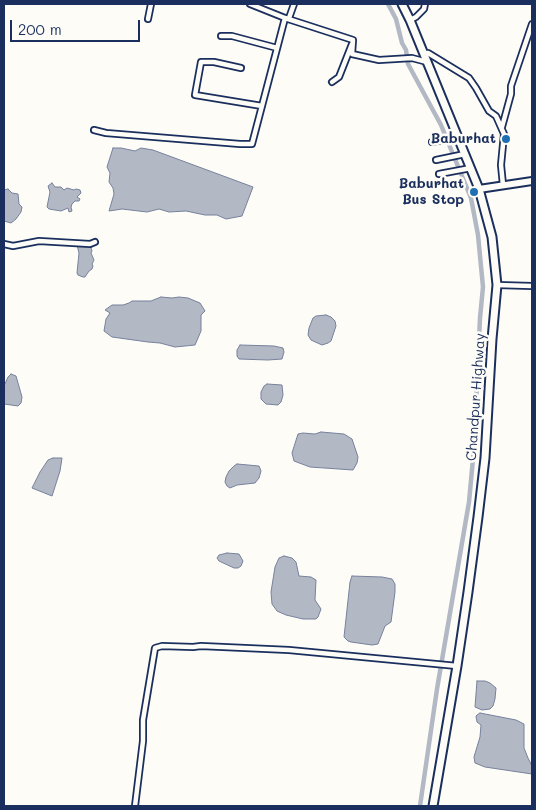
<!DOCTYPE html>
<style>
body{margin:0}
#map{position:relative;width:536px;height:810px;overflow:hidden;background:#fdfcf7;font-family:Mali,sans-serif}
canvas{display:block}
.frame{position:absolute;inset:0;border:5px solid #1b2f5e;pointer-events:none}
.scale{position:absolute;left:10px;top:20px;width:130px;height:22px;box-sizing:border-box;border:2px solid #1b2f5e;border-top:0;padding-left:6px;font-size:15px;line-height:18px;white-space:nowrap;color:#1b2f5e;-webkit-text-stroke:4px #fdfcf7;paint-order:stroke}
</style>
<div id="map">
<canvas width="536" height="810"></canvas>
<div class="frame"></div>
<div class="scale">200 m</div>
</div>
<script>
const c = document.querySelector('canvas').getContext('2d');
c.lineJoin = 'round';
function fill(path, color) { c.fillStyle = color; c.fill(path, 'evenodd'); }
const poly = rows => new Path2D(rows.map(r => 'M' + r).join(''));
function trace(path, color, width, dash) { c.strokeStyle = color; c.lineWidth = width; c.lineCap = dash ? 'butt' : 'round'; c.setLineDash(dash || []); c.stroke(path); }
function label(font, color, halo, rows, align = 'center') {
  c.font = font + ' Mali,sans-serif'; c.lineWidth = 5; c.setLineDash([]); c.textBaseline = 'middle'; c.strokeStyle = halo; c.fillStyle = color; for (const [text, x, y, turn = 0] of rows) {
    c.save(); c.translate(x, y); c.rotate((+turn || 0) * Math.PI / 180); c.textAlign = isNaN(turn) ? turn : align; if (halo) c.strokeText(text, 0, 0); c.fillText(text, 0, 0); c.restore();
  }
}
const water = poly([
 [113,148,121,148,135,151,141,148,153,150,253,187,242,216,226,219,217,215,205,215,186,211,169,212,159,209,147,212,122,209,109,211,114,194,113,188,109,182,110,173,107,167,113,148],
 [52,183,55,187,61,187,64,190,67,188,74,190,76,189,80,190,81,193,77,197,80,199,79,201,75,201,72,204,71,207,72,211,69,212,68,208,61,211,49,209,47,207,50,192,48,186,52,183],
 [8,189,12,193,18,194,19,204,22,207,21,212,16,219,11,223,4,221,4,190,8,189],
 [77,245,92,247,91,248,92,251,91,253,94,260,92,264,93,266,92,269,89,271,85,277,83,277,78,275,77,273,79,253,77,245],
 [161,297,172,298,179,297,188,298,200,303,205,311,201,315,201,331,195,345,175,347,160,343,148,342,112,337,104,331,106,319,110,313,105,310,112,305,123,305,129,303,132,301,151,301,161,297],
 [326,315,331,317,335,321,336,326,331,341,328,343,322,345,311,340,308,335,309,328,313,318,316,316,326,315],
 [240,345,274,346,283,348,284,352,282,359,268,360,239,359,237,356,237,350,240,345],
 [11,374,16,376,22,397,21,403,18,406,4,404,4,386,8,377,11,374],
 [267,384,282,385,283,395,281,402,278,405,266,404,261,399,261,392,264,386,267,384],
 [321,432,344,434,352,439,358,457,357,463,353,470,310,467,294,461,292,453,298,434,303,433,315,434,321,432],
 [53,458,62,458,60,471,52,496,32,488,40,472,48,460,53,458],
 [237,464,259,466,261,471,259,478,255,483,237,485,230,488,227,486,225,482,226,477,229,471,234,466,237,464],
 [227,553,239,554,243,561,241,566,238,568,234,568,219,561,217,558,219,555,227,553],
 [284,556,292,558,296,562,299,576,311,577,316,580,315,600,321,609,318,617,316,619,303,619,286,615,277,611,272,604,271,592,275,567,279,558,284,556],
 [352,576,382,577,392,579,395,584,395,592,391,622,385,626,378,644,372,645,351,642,348,641,344,637,350,582,352,576],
 [477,681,485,681,490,683,496,688,495,699,493,706,490,709,482,710,475,707,477,681],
 [480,713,516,720,524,724,524,748,528,758,532,766,532,774,485,767,475,763,474,757,480,737,481,725,477,722,476,716,477,715,480,713]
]);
fill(water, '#b3b8c5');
trace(water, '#76819c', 1);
trace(poly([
 [388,4,396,19,402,43,406,50,408,64,441,125,471,198,478,235,483,287,480,318,474,448,469,502,437,689,420,806]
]), '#b3b8c5', 4.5);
const street = poly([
 [250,4,285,18,353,40,352,54,379,60,412,58,427,62],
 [289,18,294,4],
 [148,19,151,4],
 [410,20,416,17,424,9,425,4],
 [221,36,232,36,277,48],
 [424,53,428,53,469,78,476,88,489,111,496,116,504,134,501,165,503,185],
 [241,68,214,62,201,62,195,95,262,106],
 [332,82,339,77,352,44],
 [502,127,511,94,511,86,532,24],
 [94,130,106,133,240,144,252,144,285,18],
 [432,142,458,137],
 [436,160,465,154],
 [439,174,471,168],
 [4,244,13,246,39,241,90,244,95,242],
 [497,285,532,286],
 [135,806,143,741,143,720,155,648,162,646,193,647,201,646,289,650,457,666]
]);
const secondary = poly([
 [479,189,532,181]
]);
const primary = poly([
 [402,4,410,20,479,189,492,237,497,285,492,339,485,458,478,517,468,592,457,666,433,806]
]);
trace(street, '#1b2f5e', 8);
trace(secondary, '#1b2f5e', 10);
trace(primary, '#1b2f5e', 11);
trace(street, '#fdfcf7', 4.5);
trace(secondary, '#fdfcf7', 6);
trace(primary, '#fdfcf7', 7);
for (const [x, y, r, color] of [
 [506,139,5,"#1f6fb2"],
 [474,192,5,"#1f6fb2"]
]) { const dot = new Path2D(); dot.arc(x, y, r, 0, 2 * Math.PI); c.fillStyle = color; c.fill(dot); trace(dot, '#fdfcf7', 2); }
label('bold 14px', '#1b2f5e', '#fdfcf7', [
 ["Baburhat",496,139],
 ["Baburhat",464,184],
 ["Bus Stop",464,200]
], 'right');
label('14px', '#1b2f5e', '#fdfcf7', [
 ["Chandpur Highway",476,397,-86]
]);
</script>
